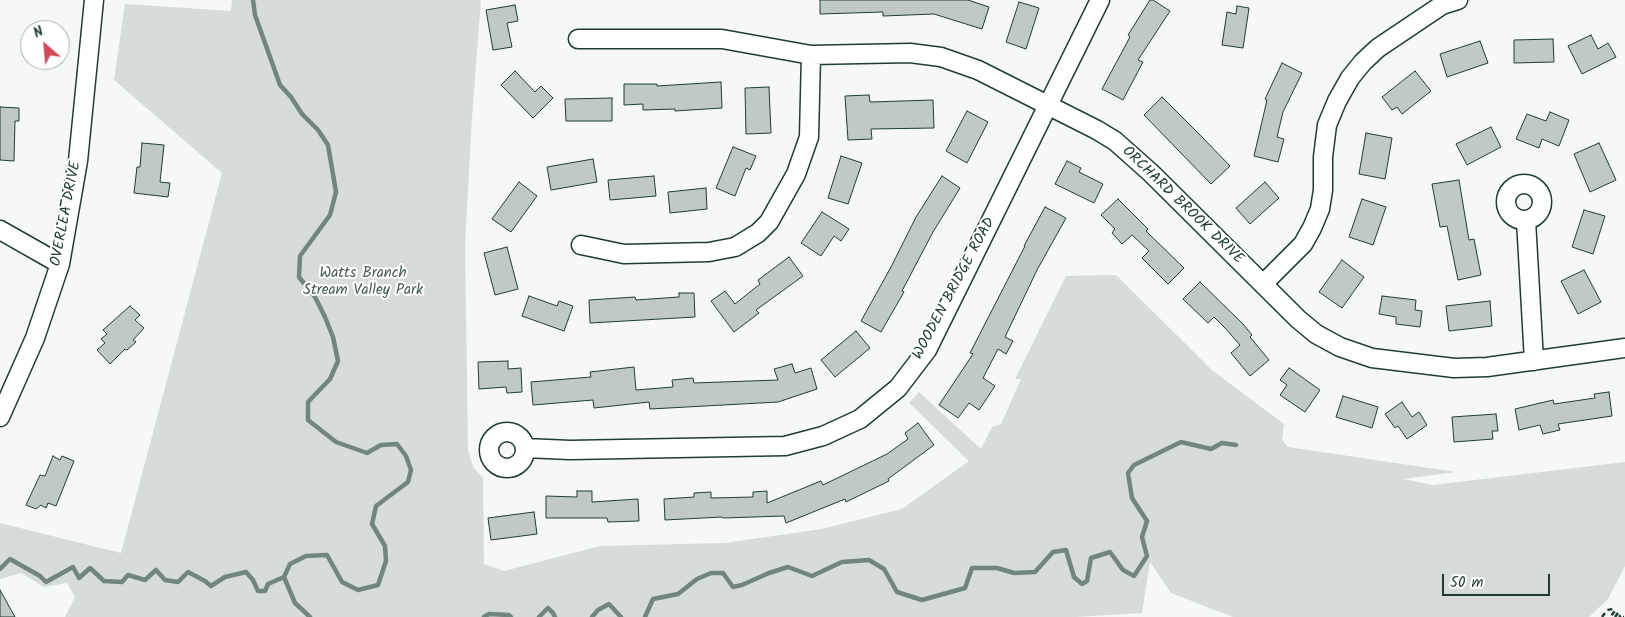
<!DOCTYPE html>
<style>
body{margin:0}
#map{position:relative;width:1625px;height:617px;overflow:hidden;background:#f6f7f7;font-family:Kalam,sans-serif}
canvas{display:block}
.north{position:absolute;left:20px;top:20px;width:50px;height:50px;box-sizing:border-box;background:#fff;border:1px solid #a5b1ae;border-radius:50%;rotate:333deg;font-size:14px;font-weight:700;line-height:20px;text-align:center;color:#1f3d34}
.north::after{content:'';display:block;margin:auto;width:18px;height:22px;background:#d1495b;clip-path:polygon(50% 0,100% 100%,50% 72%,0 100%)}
.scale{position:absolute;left:1442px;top:574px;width:108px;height:22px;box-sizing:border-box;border:2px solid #1f3d34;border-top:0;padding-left:6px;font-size:15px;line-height:18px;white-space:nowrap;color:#1f3d34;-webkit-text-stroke:4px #fff;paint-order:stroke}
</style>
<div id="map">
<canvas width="1625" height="617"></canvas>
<div class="north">N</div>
<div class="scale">50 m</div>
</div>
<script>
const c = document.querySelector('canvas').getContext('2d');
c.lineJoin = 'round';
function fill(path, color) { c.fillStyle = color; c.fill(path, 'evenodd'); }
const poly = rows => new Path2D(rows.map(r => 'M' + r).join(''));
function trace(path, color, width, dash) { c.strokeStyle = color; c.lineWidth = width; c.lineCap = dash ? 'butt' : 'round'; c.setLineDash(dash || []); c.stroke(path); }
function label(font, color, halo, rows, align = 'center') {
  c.font = font + ' Kalam,sans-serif'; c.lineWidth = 4; c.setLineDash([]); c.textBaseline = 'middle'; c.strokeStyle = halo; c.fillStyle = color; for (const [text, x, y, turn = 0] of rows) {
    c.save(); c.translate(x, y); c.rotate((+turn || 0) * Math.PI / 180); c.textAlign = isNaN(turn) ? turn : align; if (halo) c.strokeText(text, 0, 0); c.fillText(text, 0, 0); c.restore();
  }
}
fill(poly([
 [232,0,481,0,472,118,465,243,468,450,473,467,483,478,484,564,504,571,600,546,724,543,822,529,902,509,969,461,909,403,919,392,981,449,992,427,1001,424,1021,379,1015,379,1066,276,1116,275,1213,371,1284,424,1282,440,1288,447,1456,472,1403,479,1433,485,1625,462,1625,566,1608,599,1589,617,1233,617,1171,593,1150,562,1142,613,1076,617,65,617,75,597,67,583,44,587,21,573,0,579,0,523,121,553,222,173,114,80,125,4,231,11]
]), '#d6dcdb');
trace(poly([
 [253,0,255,15,280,85,291,97,302,114,318,130,328,145,336,192,330,215,300,256,299,277,315,297,325,317,333,337,338,361,330,379,308,402,308,420,336,442,367,453,381,445,397,444,406,456,411,470,408,482,376,506,372,524,385,546,386,561,378,585,358,590,342,582,327,555,306,556,290,564,284,577,295,603,310,617],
 [0,569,10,559,40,576,46,582,73,567,79,578,90,568,104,581,122,582,128,575,145,580,156,570,165,580,178,582,188,572,205,581,211,586,225,577,246,572,253,580,258,591,265,591,268,584,284,577],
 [484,617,489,614,509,615,511,617],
 [539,617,548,608,553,613,555,617],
 [592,617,598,610,609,604,621,617],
 [645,617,653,599,678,594,697,579,711,573,723,573,733,587,742,585,769,573,788,567,812,576,842,562,869,560,884,569,897,592,922,600,965,588,972,568,997,568,1014,573,1035,572,1053,552,1066,550,1074,577,1082,584,1087,581,1091,558,1110,552,1123,570,1134,576,1147,556,1142,537,1147,521,1132,498,1128,473,1134,465,1181,442,1211,449,1222,443,1236,445]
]), '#72857f', 4.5);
const building = poly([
 [820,0,968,0,989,7,982,29,934,14,883,16,883,12,820,14,820,0],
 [1150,0,1153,0,1170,11,1138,60,1143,62,1123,100,1102,89,1130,37,1128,35,1150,0],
 [1019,2,1039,8,1026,49,1006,42,1019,2],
 [515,5,518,21,507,23,512,47,493,50,486,10,515,5],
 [1237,6,1249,8,1243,48,1222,45,1227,12,1236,14,1237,6],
 [1591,35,1598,49,1608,43,1616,57,1582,74,1568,46,1591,35],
 [1553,39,1554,62,1514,63,1514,40,1553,39],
 [1480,41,1488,63,1447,77,1440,54,1480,41],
 [1282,63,1302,73,1283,112,1277,137,1284,139,1278,162,1254,156,1267,100,1265,99,1282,63],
 [515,71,535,92,541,86,553,98,533,118,501,85,515,71],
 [1415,71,1431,91,1402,114,1397,107,1392,110,1382,97,1415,71],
 [721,82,722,108,675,111,675,109,643,110,643,104,624,105,624,84,657,84,657,86,721,82],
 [769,87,771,133,746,134,745,88,769,87],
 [869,95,870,102,933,100,934,128,871,129,872,139,848,140,845,96,869,95],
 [1162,97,1201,136,1230,166,1211,184,1144,115,1162,97],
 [612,98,612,121,566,121,565,99,612,98],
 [0,107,19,108,19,121,15,121,14,161,0,160,0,107],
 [967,111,988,122,967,163,946,151,967,111],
 [1550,112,1569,120,1559,146,1542,139,1539,148,1516,139,1527,114,1546,121,1550,112],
 [1491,127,1501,147,1467,165,1456,144,1491,127],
 [1366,133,1392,138,1385,179,1359,174,1366,133],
 [142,143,164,145,160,182,170,183,168,197,134,193,137,167,140,167,142,143],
 [1599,143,1616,180,1590,192,1574,154,1599,143],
 [733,147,756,156,750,170,746,168,735,196,716,188,733,147],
 [841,156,862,163,848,204,828,198,841,156],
 [593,159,597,182,551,190,547,167,593,159],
 [1067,161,1081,168,1079,172,1103,184,1094,203,1055,184,1067,161],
 [654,176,656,196,610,200,608,180,654,176],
 [942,176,960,188,933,232,902,291,904,292,881,332,861,321,891,267,916,217,942,176],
 [1459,180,1469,240,1474,239,1481,275,1458,280,1447,226,1440,227,1432,184,1459,180],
 [519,182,537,196,511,232,492,219,519,182],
 [1265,182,1279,198,1250,224,1236,208,1265,182],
 [706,188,707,209,670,213,668,192,706,188],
 [1118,199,1148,229,1146,231,1184,268,1168,284,1142,258,1149,251,1132,235,1122,244,1112,233,1115,229,1101,215,1118,199],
 [1362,199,1386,207,1373,245,1349,237,1362,199],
 [1045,207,1066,218,1037,270,1005,337,1013,341,1006,354,998,349,983,378,995,386,979,410,969,403,958,418,939,405,973,354,970,353,1025,246,1024,246,1045,207],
 [1584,210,1605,216,1593,254,1572,247,1584,210],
 [822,212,849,229,841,241,834,236,821,256,801,243,822,212],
 [507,247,518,289,495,295,484,253,507,247],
 [789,257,803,276,756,310,759,313,734,332,711,301,725,291,735,304,760,284,758,280,789,257],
 [1342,260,1364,277,1342,308,1319,292,1342,260],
 [1584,270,1601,302,1578,314,1561,281,1584,270],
 [1200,282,1243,324,1252,335,1250,337,1269,360,1250,376,1231,353,1240,345,1226,329,1214,317,1208,323,1183,299,1200,282],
 [679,293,694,293,695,317,590,323,589,300,635,297,636,300,679,297,679,293],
 [529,296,557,306,559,301,573,306,564,331,522,316,529,296],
 [1382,296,1416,300,1415,310,1422,311,1420,327,1396,324,1396,317,1379,314,1382,296],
 [1490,301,1492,326,1449,331,1446,306,1490,301],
 [130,306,140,315,135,320,144,328,133,340,136,342,127,350,125,349,110,364,97,350,105,343,101,339,107,334,103,330,130,306],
 [856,331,870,348,835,377,821,360,856,331],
 [508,361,508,369,521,368,522,392,507,393,506,387,479,389,478,362,508,361],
 [792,364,795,373,811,368,817,389,778,402,650,409,649,402,594,408,593,400,533,405,531,382,591,377,590,372,634,367,636,390,673,387,672,380,693,378,694,383,778,380,774,369,792,364],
 [1289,368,1320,390,1305,412,1280,395,1287,385,1280,380,1289,368],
 [1609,392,1612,416,1558,424,1560,430,1543,434,1540,425,1519,430,1515,409,1553,400,1554,404,1595,398,1594,394,1609,392],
 [1343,396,1378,407,1372,428,1336,417,1343,396],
 [1402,402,1412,417,1419,412,1427,425,1407,439,1398,426,1395,428,1385,414,1402,402],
 [1496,414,1498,431,1492,431,1493,439,1454,442,1452,417,1496,414],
 [918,423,934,445,888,479,889,481,846,502,845,499,786,523,784,516,723,518,722,517,665,520,664,499,694,497,694,493,711,492,711,498,753,497,753,492,767,491,767,503,821,481,823,485,887,454,908,439,905,433,918,423],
 [53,456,60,460,62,456,74,461,56,506,48,503,46,508,41,505,36,509,26,505,40,475,45,476,53,456],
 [577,491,592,491,592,502,638,499,639,521,608,522,607,518,546,518,546,496,577,497,577,491],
 [534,512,537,534,491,540,488,518,534,512],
 [0,590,15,617,0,617,0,590]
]);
fill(building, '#c0c9c6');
trace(building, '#1f3d34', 1);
const street = poly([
 [578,39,722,39,811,55,910,53,941,57,978,70,1097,130,1115,141,1151,173,1298,319,1316,334,1340,347,1372,358,1454,368,1487,367,1625,348],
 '1506 202a18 18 0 1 1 36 0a18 18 0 1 1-36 0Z',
 [1526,220,1534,361],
 [0,230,60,264],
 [581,245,624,254,709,252,735,247,758,233,769,222,796,174,809,137,811,55],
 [1263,284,1303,244,1312,228,1320,209,1323,190,1323,157,1327,125,1337,101,1350,78,1363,62,1378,48,1442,5,1458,0],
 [0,417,35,338,60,264,78,161,94,0],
 '489 450a18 18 0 1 1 36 0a18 18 0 1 1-36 0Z',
 [525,448,570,450,785,446,823,436,860,419,898,388,927,350,1100,0]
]);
trace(street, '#1f3d34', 21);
trace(poly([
 [1602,617,1607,610,1613,609,1615,611,1610,617],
 [1615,617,1618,613,1621,615,1619,617],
 [1623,617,1624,617]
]), '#1f3d34', 2.5, [5, 4]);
trace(street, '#fff', 18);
label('15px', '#1f3d34', '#fff', [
 ["ORCHARD BROOK DRIVE",1182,206,44],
 ["OVERLEA DRIVE",67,214,-79],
 ["WOODEN BRIDGE ROAD",955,289,-62]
]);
label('15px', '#445d55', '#fff', [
 ["Watts Branch",363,274],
 ["Stream Valley Park",363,291]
]);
</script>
